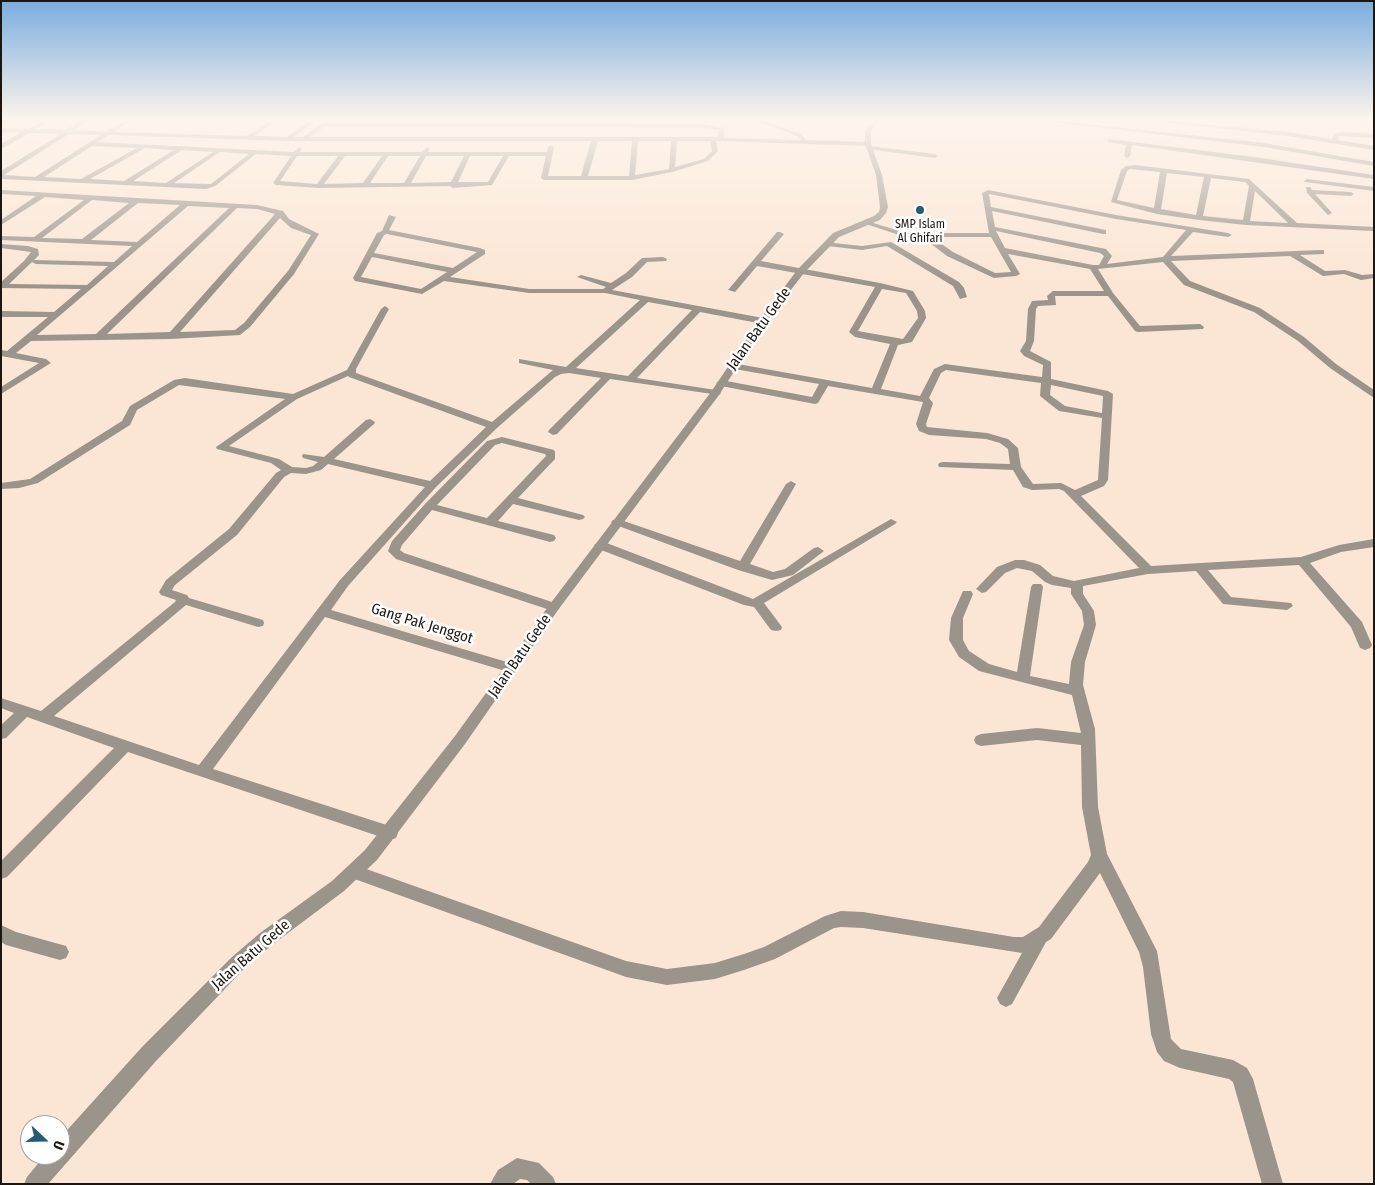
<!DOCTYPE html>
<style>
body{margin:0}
#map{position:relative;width:1375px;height:1185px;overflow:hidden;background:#fbe6d5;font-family:"Fira Sans Condensed",sans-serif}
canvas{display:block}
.frame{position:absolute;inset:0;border:2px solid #1d1610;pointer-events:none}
.north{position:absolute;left:20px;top:1115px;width:50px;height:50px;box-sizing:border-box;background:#fff;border:1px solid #a5a29f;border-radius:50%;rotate:111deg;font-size:14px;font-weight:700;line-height:20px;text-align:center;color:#1d1610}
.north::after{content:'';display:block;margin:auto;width:18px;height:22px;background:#245c76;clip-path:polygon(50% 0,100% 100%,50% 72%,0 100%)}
</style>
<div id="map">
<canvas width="1375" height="1185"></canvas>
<div class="frame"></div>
<div class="north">U</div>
</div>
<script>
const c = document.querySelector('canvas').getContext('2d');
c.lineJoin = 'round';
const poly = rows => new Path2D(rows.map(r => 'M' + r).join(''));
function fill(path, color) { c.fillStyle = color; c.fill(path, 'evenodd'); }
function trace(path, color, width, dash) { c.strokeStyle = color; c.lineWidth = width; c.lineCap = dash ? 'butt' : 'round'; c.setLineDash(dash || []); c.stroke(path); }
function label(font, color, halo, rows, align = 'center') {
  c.font = font + ' "Fira Sans Condensed",sans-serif'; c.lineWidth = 5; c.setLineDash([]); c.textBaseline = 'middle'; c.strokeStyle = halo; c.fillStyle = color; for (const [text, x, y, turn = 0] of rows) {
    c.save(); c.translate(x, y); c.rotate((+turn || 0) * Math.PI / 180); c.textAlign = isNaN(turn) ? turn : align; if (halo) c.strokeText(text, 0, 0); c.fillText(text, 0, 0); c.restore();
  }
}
fill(poly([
 [7,119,14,119,1,126,1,122,7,119],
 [47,119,53,119,36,129,66,130,85,119,91,119,74,130,106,132,127,119,133,119,114,132,247,136,273,119,279,119,254,136,287,137,312,119,318,119,294,137,303,137,323,123,422,122,703,124,724,128,724,138,802,140,797,136,751,119,758,119,801,134,806,140,868,142,871,144,868,146,716,141,718,151,708,161,672,172,632,180,544,180,541,178,546,156,509,156,492,185,453,188,450,186,319,188,276,185,273,183,291,156,256,154,215,186,206,189,1,179,1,171,61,134,30,133,1,149,1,144,22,132,1,132,1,128,28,129,47,119],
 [422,126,703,128,719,130,718,137,310,137,324,127,422,126],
 [69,134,101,135,35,177,4,175,69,134],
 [109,135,288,141,591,141,581,176,548,176,554,147,551,145,548,147,547,152,428,152,430,149,427,147,422,152,300,152,302,149,299,147,294,152,97,142,109,135],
 [598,141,632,141,629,176,588,176,598,141],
 [638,141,671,141,669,169,635,175,638,141],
 [677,141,710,141,712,151,704,159,675,167,677,141],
 [92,146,137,148,81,179,44,177,92,146],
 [145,148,174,150,124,181,90,179,145,148],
 [182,150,213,152,166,183,133,181,182,150],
 [220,152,249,154,211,184,174,183,220,152],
 [297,156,338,156,317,184,280,181,297,156],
 [345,156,382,156,363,183,324,184,345,156],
 [388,156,420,156,404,183,370,183,388,156],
 [426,156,464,156,451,182,411,183,426,156],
 [470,156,503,156,488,182,458,182,470,156],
 [183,119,236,119,238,120,235,122,186,121,183,119],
 [1027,119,1041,119,1264,143,1374,162,1374,166,1264,147,1027,119],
 [1134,119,1149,119,1288,132,1332,139,1334,134,1340,132,1374,134,1374,138,1340,136,1338,140,1374,146,1374,150,1288,136,1134,119],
 [1109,139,1254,157,1374,175,1374,179,1132,145,1130,156,1127,158,1124,156,1126,145,1107,142,1109,139],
 [869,146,935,154,938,156,935,158,867,149,869,146],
 [1135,165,1249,179,1297,223,1374,227,1374,231,1246,225,1199,220,1157,214,1111,202,1121,170,1126,166,1135,165],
 [1130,169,1160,172,1154,208,1117,200,1127,171,1130,169],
 [1167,173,1204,177,1196,215,1161,209,1167,173],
 [1211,178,1245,182,1249,186,1243,220,1203,216,1211,178],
 [1255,191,1288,223,1250,221,1255,191],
 [1307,179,1374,187,1374,191,1305,182,1304,181,1307,179],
 [1306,187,1310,187,1312,190,1351,192,1354,194,1351,196,1315,194,1332,213,1328,215,1307,193,1306,187],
 [1,190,257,205,283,211,289,219,319,234,294,274,250,327,240,335,171,339,31,341,16,353,46,359,51,363,1,394,1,387,39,363,1,356,1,350,7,351,48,317,1,317,1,311,54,312,81,289,1,288,1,282,24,261,31,252,1,248,1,244,28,246,38,249,39,255,34,260,114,262,132,246,1,240,1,236,34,237,84,200,45,197,1,225,1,220,36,196,1,194,1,190],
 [92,200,129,203,82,239,42,238,92,200],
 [138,203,180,205,137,242,91,240,138,203],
 [188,206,229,208,96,334,37,335,188,206],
 [237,208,257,209,275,214,170,332,107,334,237,208],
 [280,218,291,228,311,235,288,271,244,323,235,330,180,332,280,218],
 [32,262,36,264,108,266,87,285,9,284,32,262],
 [988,190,1116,215,1228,233,1232,235,1228,237,1193,232,1171,256,1321,250,1324,250,1324,254,1300,255,1325,271,1345,270,1362,275,1374,274,1374,278,1361,280,1344,274,1323,276,1290,256,1171,261,1190,281,1260,308,1304,337,1336,364,1374,390,1374,398,1330,368,1298,341,1254,312,1184,285,1163,262,1098,269,1113,293,1140,326,1200,324,1204,327,1203,329,1138,332,1135,331,1108,296,1055,296,1056,305,1038,306,1036,309,1034,341,1030,351,1051,362,1051,379,1108,391,1113,394,1108,480,1104,486,1081,496,1151,566,1301,557,1339,545,1374,539,1374,547,1341,552,1310,563,1362,622,1372,645,1370,648,1365,650,1360,648,1351,627,1299,565,1208,570,1231,597,1291,603,1293,606,1287,610,1223,604,1196,571,1148,574,1083,586,1083,594,1094,611,1096,625,1085,662,1083,685,1095,729,1098,807,1107,854,1157,951,1171,1039,1181,1049,1233,1060,1247,1068,1253,1079,1283,1184,1262,1184,1233,1082,1229,1079,1180,1068,1164,1061,1157,1052,1151,1034,1143,967,1139,952,1100,873,1051,939,1046,942,1012,1004,1006,1007,1000,1004,997,998,1022,953,863,928,841,927,834,928,775,959,744,970,715,979,667,985,626,977,349,877,347,872,349,867,355,865,626,961,667,969,715,963,744,954,764,947,825,916,841,911,863,912,1014,937,1023,937,1039,927,1088,862,1091,855,1082,807,1081,745,1037,740,981,746,976,744,974,740,976,736,981,734,1037,728,1081,733,1072,695,979,671,959,657,949,640,951,618,963,591,971,591,973,594,963,618,963,640,969,651,989,664,1017,672,1031,587,1033,584,1041,584,1043,587,1030,676,1069,684,1071,662,1084,625,1082,611,1071,594,1071,588,1052,585,1045,582,1032,571,1017,568,1005,573,986,592,982,593,976,589,997,567,1015,560,1024,560,1040,565,1053,576,1074,581,1139,568,1064,491,1059,489,1032,490,1023,487,1013,470,939,467,938,465,939,463,943,462,1010,464,1008,449,1000,443,986,439,929,435,919,431,916,424,923,402,828,386,818,403,815,404,721,386,716,383,721,380,812,397,819,384,729,368,727,366,732,363,872,388,890,344,855,337,849,332,875,287,757,266,735,292,728,290,777,232,780,232,784,234,761,261,880,283,913,291,925,311,926,318,912,342,898,345,881,389,920,396,934,369,945,364,1042,377,1043,365,1024,356,1020,351,1026,341,1028,309,1032,301,1048,300,1047,296,1053,291,1104,291,1090,269,1008,254,1020,274,1016,276,994,278,947,256,922,237,905,237,863,223,867,221,906,233,989,233,982,193,988,190],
 [989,194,1116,219,1186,230,1163,257,1107,264,1112,256,1106,249,995,227,992,211,1103,234,1106,234,1106,230,991,207,989,194],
 [996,231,1100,253,1104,256,1099,265,1093,265,1005,248,996,231],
 [932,237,991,237,1011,272,995,273,953,252,932,237],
 [882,289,906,293,917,311,918,318,903,339,858,331,882,289],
 [946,370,1041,383,1040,396,1059,411,1102,418,1098,480,1075,490,1061,483,1033,484,1021,467,1018,448,1008,439,987,433,927,427,926,424,933,403,929,398,941,373,946,370],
 [1051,385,1103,396,1102,413,1065,406,1050,395,1051,385],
 [389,215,396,217,389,230,480,248,485,250,485,254,450,277,529,289,603,289,606,287,577,277,581,275,611,283,626,273,642,258,663,257,667,259,666,261,647,262,632,277,612,290,763,318,767,321,763,324,700,312,637,378,716,390,721,393,719,395,610,379,557,434,553,435,548,432,549,430,601,378,569,373,561,374,555,377,497,428,436,487,348,586,331,610,517,665,519,668,517,671,512,673,325,617,213,769,396,828,398,833,396,838,390,840,128,752,7,877,1,879,1,861,114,748,27,717,6,738,1,739,1,725,14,713,1,708,1,698,41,711,175,602,176,600,161,595,159,592,166,580,229,529,276,473,281,470,271,463,217,449,216,447,285,399,179,385,137,410,130,425,38,483,19,488,1,489,1,483,30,479,122,421,130,406,174,380,185,378,293,394,347,370,381,309,385,306,389,309,356,369,356,373,492,422,553,370,519,363,519,359,566,367,640,300,605,293,529,293,444,281,422,294,355,281,353,278,377,233,382,231,389,215],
 [387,234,477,252,453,268,374,253,384,235,387,234],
 [372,257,447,272,421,289,361,277,372,257],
 [648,302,692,310,628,376,576,368,648,302],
 [348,376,349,377,486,427,430,481,334,459,374,424,375,422,370,419,366,420,324,457,303,454,302,456,303,458,318,462,313,466,306,468,292,467,279,459,229,446,297,399,348,376],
 [328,464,425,487,340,580,199,765,54,716,186,605,258,627,263,626,264,623,263,620,189,598,187,595,172,590,175,585,237,535,284,477,291,473,306,474,321,470,328,464],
 [825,242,862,246,891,242,959,282,964,288,967,297,960,299,953,286,887,246,862,250,828,246,825,246,825,242],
 [502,437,554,450,555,452,555,459,518,498,583,515,585,517,583,519,579,520,513,504,498,521,554,535,556,538,554,541,550,542,432,510,402,545,400,550,404,553,558,604,560,607,558,610,550,610,396,559,388,551,392,541,425,504,487,441,502,437],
 [502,443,545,454,546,456,487,518,437,505,495,445,502,443],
 [791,481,796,484,750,564,773,572,785,569,814,548,818,547,824,551,793,575,772,580,738,570,613,524,611,522,613,520,621,520,740,561,786,484,791,481],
 [891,519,897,522,895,524,764,603,782,627,781,630,776,631,771,630,754,607,744,605,596,548,594,545,600,541,604,542,753,599,891,519],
 [1,925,16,932,66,946,69,952,66,958,60,960,6,945,1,942,1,925],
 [517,1158,539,1163,553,1177,556,1184,531,1184,527,1180,520,1179,513,1184,490,1184,498,1170,517,1158]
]), '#9a948b');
fill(poly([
 [875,119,881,119,871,130,871,144,882,175,888,207,886,213,880,220,839,237,804,273,766,322,719,395,558,610,465,744,377,860,344,891,272,945,244,969,156,1061,48,1184,24,1184,27,1177,45,1155,60,1155,60,1138,142,1047,232,957,260,933,332,881,365,850,455,736,550,604,711,392,760,319,798,269,833,233,874,216,879,212,880,207,876,175,865,144,865,130,875,119]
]), '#9a948b');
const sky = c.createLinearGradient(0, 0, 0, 284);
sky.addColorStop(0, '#78ade0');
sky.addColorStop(0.42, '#fdf4ec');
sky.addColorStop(1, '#fdf4ec00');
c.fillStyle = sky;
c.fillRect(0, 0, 1375, 284);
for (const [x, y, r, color] of [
 [920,210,5,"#245c76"]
]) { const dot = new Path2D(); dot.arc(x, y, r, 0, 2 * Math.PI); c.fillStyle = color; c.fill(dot); trace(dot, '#fff', 2); }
label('12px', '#1d1610', '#fff', [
 ["SMP Islam",920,225],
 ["Al Ghifari",920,239]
]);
label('15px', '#1d1610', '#fff', [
 ["Jalan Batu Gede",759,329,-54],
 ["Gang Pak Jenggot",422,624,17],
 ["Jalan Batu Gede",520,656,-55],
 ["Jalan Batu Gede",251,955,-41]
]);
</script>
